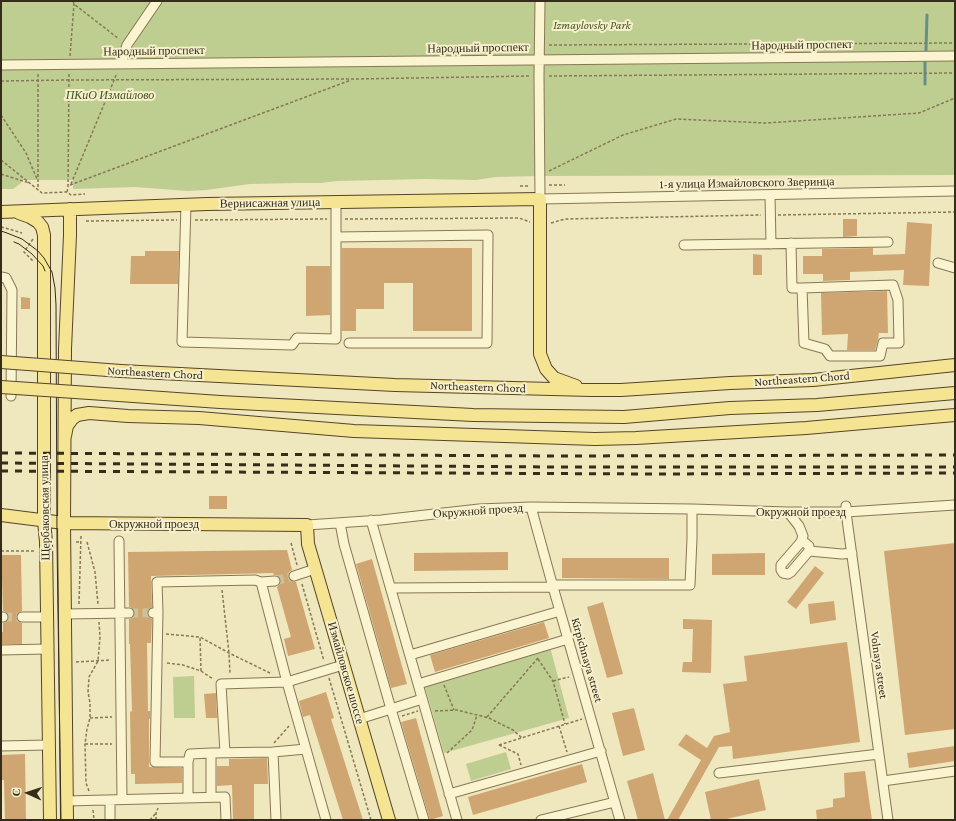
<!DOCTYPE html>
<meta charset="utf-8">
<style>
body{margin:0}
#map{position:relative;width:956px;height:821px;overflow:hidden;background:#efe7bd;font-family:"Crimson Pro",serif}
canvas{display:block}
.frame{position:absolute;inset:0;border:2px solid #362c1b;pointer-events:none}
.north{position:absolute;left:8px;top:773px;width:40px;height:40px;-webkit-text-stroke:3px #f7f0cd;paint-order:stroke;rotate:273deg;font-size:11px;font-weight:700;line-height:16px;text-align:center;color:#362c1b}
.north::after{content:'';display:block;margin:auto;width:14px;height:18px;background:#362c1b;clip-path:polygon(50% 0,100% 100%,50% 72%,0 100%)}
</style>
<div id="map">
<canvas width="956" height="821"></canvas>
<div class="frame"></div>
<div class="north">С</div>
</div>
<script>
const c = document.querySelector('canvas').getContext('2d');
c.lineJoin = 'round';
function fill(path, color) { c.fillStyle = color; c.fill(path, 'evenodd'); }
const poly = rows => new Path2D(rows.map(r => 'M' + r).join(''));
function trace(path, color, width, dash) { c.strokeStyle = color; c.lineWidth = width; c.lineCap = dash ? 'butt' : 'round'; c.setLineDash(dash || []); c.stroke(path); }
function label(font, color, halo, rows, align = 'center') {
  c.font = font + ' "Crimson Pro",serif'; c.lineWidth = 4; c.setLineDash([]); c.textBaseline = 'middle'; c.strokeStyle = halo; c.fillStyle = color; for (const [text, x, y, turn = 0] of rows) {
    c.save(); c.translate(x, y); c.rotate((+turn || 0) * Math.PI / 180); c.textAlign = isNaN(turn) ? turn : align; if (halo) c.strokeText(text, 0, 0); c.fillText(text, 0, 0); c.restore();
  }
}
fill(poly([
 [1,1,955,1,955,175,540,176,496,177,476,180,425,179,337,181,321,183,297,183,250,184,206,190,187,191,135,187,73,189,73,180,22,180,21,183,13,189,1,189],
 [550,647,569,718,444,753,425,687],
 [194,676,195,718,174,718,173,677],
 [506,752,511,769,471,781,466,764]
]), '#bece91');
trace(poly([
 [926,50,927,15],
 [925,84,925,62]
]), '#688e8a', 3);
fill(poly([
 [843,219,857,219,857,236,843,237],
 [907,222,932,224,929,286,903,285,904,270,850,272,850,280,823,281,823,274,803,274,803,256,822,256,822,249,873,248,873,255,905,254],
 [342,248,472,248,472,331,413,331,413,283,384,283,384,309,356,309,356,331,342,331],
 [145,251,179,251,178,284,130,284,131,256,145,256],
 [753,254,762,255,762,275,753,275],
 [306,266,330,266,330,315,306,316],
 [887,291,888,333,879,333,878,340,875,350,847,350,848,334,822,335,821,293],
 [21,297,30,298,30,309,21,309],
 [209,496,227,496,227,509,209,509],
 [955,543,955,729,905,735,884,551],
 [287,550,292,570,289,572,288,578,290,581,296,582,315,649,288,656,284,639,291,637,277,587,280,584,281,580,280,577,277,575,274,575,273,573,151,576,152,607,149,609,147,614,149,617,152,619,151,643,147,643,148,711,150,711,150,719,149,719,149,767,182,768,182,783,135,784,135,774,131,774,130,712,132,711,130,644,129,644,129,619,132,618,134,616,135,613,132,608,129,607,128,552],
 [508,552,508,570,414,571,414,553],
 [765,553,765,575,712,575,712,554],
 [1,555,21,555,22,611,17,614,16,617,19,622,22,623,22,644,1,644,1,632,3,632,3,623,6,622,9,617,8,614,6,612,3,611,2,579,1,579],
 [562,558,669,558,669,579,562,578],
 [372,559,407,684,391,688,356,564],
 [815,566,824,573,796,609,787,602],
 [834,601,836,620,810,624,808,604],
 [603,602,623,674,607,678,587,607],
 [683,619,712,620,711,673,682,672,683,662,692,662,693,629,683,629],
 [544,622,549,638,435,672,430,655],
 [847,642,860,742,733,759,732,746,719,747,678,820,667,820,701,760,678,745,686,734,707,748,714,736,730,732,723,684,747,681,744,656],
 [326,692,334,718,331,719,363,820,343,820,310,715,303,717,299,701],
 [216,693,217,718,206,718,204,694],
 [634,708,645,750,623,756,612,713],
 [416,718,443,816,430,820,401,722],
 [955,746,955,761,909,768,907,753],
 [25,754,26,820,5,820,4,780,1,780,1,755],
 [267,758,268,784,254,784,254,820,233,820,232,785,217,786,217,766,229,766,229,759],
 [582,764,587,782,473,815,468,797],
 [865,771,872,820,817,820,816,810,833,807,833,799,845,797,844,773],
 [653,773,665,820,638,820,627,781],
 [759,779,766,810,722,820,711,820,705,792]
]), '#cfa671');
trace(poly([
 [275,581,294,576],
 [129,613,153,613],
 [3,617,22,617]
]), '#cac29d', 9, [9, 4.5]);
const minor = poly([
 [540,1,539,76,540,199,955,191],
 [121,63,127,45,157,1],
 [1,65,955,56],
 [770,195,771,244],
 [186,204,182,342,292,345,297,338,336,339,336,201],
 [336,237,488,235,487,343,349,343],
 [791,243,792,288,802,288,804,343,825,349,830,356,880,356,883,343,899,343,898,300,893,285,802,288],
 [684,245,888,242],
 [938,263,955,268],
 [1,277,6,278,12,290,11,396],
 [846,506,846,512,888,820],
 [531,507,553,587,620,820],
 [788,512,799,526,803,536,801,542],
 [371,520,457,820],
 [340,523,344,544,391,709,359,719],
 [307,525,381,520,479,509,531,507,692,509,788,512,846,512,955,505],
 [119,541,122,799],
 [809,551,809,546,804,542,801,542,781,565,781,570,783,573,788,574,791,572,809,551,842,554,852,553],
 [294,576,315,569],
 [261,582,275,581],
 [552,585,690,585,692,538,692,509],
 [391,588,553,587],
 [158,612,155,762,188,762,188,798],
 [153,613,158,612,157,582,255,580,261,582,287,682,326,820],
 [64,614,129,613],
 [1,617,3,617],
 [22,617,47,617],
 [1,650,47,649],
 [410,655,560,611],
 [418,684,568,639],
 [422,699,391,709,424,820],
 [1,746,48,745],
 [225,753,221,684,287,682,343,665],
 [188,762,190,754,211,753],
 [719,773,879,754],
 [883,781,955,771],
 [449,794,601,751],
 [211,797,211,753,273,752],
 [110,800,110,820],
 [66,801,225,797,226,820],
 [276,820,273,752,306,749],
 [541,820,615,802]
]);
const major = poly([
 [1,212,207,204,540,199,540,354,546,369,554,378,576,386],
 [19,213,30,217,38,222,42,227,44,235,44,521,46,542,50,820],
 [121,371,395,385,591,390,621,390,730,383,813,380,955,365],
 [119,395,220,402,473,415,624,417,730,408,817,405,955,393],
 [65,436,67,426,72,419,77,415,89,413,128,416,199,418,354,431,595,439,636,438,806,428,955,415],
 [1,515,64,523,307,525,308,544,389,820],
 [67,820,64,523,65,349,70,235,70,209]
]);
trace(minor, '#887756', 11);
trace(major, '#55442a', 14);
trace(poly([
 [73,1,74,4,119,39],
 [549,45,955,43],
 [70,56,74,4],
 [38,74,38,190],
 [549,76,955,73],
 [1,81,69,80,354,79,531,76],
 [1,115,26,153,37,179],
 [1,160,42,193,67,192,71,195,85,194],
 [549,171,623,135,676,119,766,123,919,113,955,98],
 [1,174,29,183],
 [71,184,117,73],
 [70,185,351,80],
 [549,185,565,185],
 [520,186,530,186],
 [67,192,68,187,69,74],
 [778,215,955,212],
 [345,219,519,218,530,222],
 [195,220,327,219],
 [86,221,177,220],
 [551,223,565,219,761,215],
 [1,227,9,229,22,233],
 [33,239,24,252,33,261],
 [76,542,81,542],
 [87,542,95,572,98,604],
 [291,543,297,565],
 [1,551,35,551],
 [302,584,324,661],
 [222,590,229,653,230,674],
 [79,604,81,536],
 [166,634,200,637,229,653,270,673],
 [538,659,553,681,565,724],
 [76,662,111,660],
 [167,663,183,665,201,671,200,637],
 [201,671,213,679],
 [329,678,371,820],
 [553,681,569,677],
 [444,685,454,710],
 [435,711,457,710,489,718,513,730,522,738],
 [402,716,418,711],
 [487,717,538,658],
 [90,718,112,717],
 [559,726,567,752],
 [274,743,289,726],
 [85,744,112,744],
 [499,745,582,719],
 [499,745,518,754,521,765],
 [447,753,472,730,477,715],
 [89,791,86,783,85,744,87,729,90,718,90,703,88,692,89,677,98,661,100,637,99,622],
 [93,810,94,820],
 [150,820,156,813],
 [156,820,156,813,158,808]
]), '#887756', 1.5, [3, 2]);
trace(minor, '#faf4d0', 9);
trace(major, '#f5e492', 12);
trace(poly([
 [1,231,7,233,22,239,38,251,44,258,52,272,55,288,56,305,57,542,61,820],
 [14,242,19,244,32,254,43,266,45,271]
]), '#362c1b', 1);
trace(poly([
 [1,453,557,456,955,455],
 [1,463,556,467,955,467],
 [1,471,653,474,955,473]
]), '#362c1b', 3, [7, 7]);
const majorBridge = poly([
 [1,362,121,371],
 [1,387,119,395]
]);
trace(majorBridge, '#55442a', 14, []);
trace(majorBridge, '#f5e492', 12);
label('italic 12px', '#405421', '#f7f0cd', [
 ["Izmaylovsky Park",592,25],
 ["ПКиО Измайлово",110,95]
]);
label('12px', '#362c1b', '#f7f0cd', [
 ["Народный проспект",802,45,-1],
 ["Народный проспект",478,48,-1],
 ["Народный проспект",154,51,-1],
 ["1-я улица Измайловского Зверинца",747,183,-1],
 ["Вернисажная улица",270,203,-1],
 ["Northeastern Chord",155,373,3],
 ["Northeastern Chord",802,379,-4],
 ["Northeastern Chord",478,387,2],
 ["Щербаковская улица",45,508,-91],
 ["Окружной проезд",478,511,-4],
 ["Окружной проезд",801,512],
 ["Окружной проезд",154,524],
 ["Kirpichnaya street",587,660,74],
 ["Volnaya street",879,665,82],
 ["Измайловское шоссе",346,673,74]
]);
</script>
